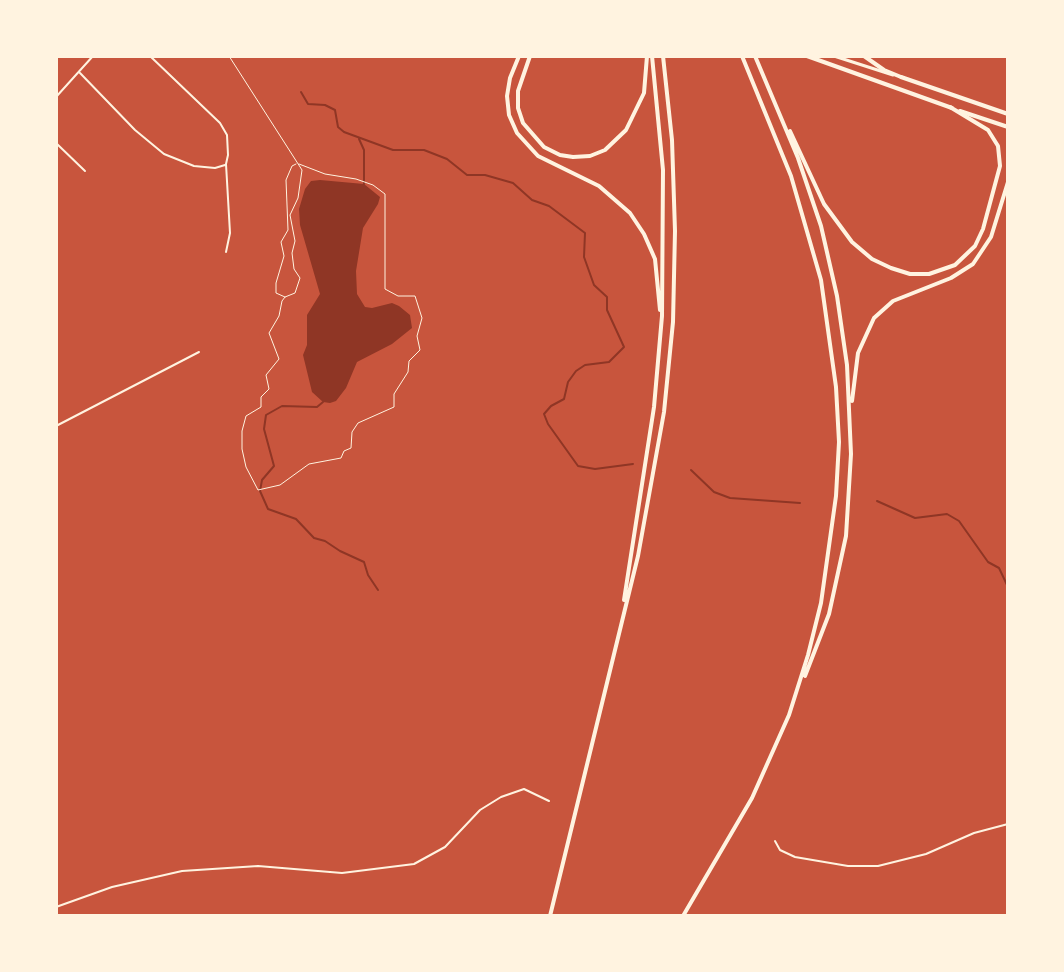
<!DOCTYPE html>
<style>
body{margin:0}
#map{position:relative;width:1064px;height:972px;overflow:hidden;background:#c8553d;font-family:"Playfair Display",serif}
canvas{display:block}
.frame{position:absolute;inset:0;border:58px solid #fff3e0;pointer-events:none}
</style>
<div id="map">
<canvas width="1064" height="972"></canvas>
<div class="frame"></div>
</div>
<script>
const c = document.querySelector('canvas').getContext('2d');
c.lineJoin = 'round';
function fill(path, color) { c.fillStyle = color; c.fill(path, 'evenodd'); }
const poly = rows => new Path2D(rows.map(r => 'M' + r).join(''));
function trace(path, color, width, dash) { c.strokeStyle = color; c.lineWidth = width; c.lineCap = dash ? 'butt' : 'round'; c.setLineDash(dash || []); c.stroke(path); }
fill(poly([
 [320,180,364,184,380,197,378,204,363,228,356,271,357,294,365,307,372,308,392,303,399,306,410,315,412,328,392,344,357,362,346,388,336,401,330,403,323,402,312,392,303,355,307,345,307,315,320,294,300,225,299,209,305,189,311,181]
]), '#8f3625');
trace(poly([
 [301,92,308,104,325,105,335,110,338,127,344,132,393,150,424,150,447,159,467,175,485,175,513,183,532,200,549,206,585,233,584,257,594,285,607,297,607,310,624,347,609,362,585,365,576,371,568,382,564,399,551,406,544,414,548,424,578,466,595,469,633,464],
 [359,139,364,150,364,184],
 [323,402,317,407,282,406,266,415,264,429,274,466,262,480,260,491,268,509,296,519,314,538,325,541,340,551,364,562,368,575,378,590],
 [691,470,714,492,730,498,800,503],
 [877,501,915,518,947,514,959,521,988,562,999,568,1008,587]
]), '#8f3625', 2);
trace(poly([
 [229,56,302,170,298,198,290,215,295,241,292,253,294,269,300,278,295,293,285,297,282,301,279,316,269,333,279,359,266,375,269,389,261,397,261,407,246,416,242,431,242,449,246,467,258,490,280,485,309,464,341,458,344,451,351,448,352,432,358,423,394,407,394,394,408,372,409,361,420,350,417,336,422,318,415,296,398,296,385,289,385,194,373,185,356,179,325,174,299,164],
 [285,297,276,293,276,283,284,256,281,242,288,230,286,180,292,166,296,164]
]), '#fff3e0', 1);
trace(poly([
 [150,56,220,123,227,135,228,155,226,164,230,233,226,252],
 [80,73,135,130,164,154,194,166,215,168,225,165],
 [56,97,93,56],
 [56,143,85,171],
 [56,426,199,352],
 [775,841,780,850,795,857,848,866,878,866,926,854,974,833,1008,824],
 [56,907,112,887,182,871,258,866,342,873,414,864,445,847,480,810,501,797,524,789,549,801]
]), '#fff3e0', 2);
trace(poly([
 [834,56,893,75]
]), '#fff3e0', 3);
trace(poly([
 [807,56,952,108],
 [901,77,1008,114],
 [960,111,1008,127]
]), '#fff3e0', 4);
trace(poly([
 [519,56,510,78,507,96,509,115,517,133,538,156,599,186,630,213,644,234,655,259,660,310],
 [530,56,518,91,518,108,523,123,544,147,560,155,573,157,590,156,605,150,626,130,644,93,647,56],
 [755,56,798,158,821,226,837,296,847,365,851,454,846,536,829,614,805,676],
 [864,56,884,70,901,77],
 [790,131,824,204,852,242,872,259,891,268,910,274,929,274,955,265,975,246,983,229,1000,166,998,146,988,130,950,107],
 [852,401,858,353,874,318,893,301,951,278,973,264,991,237,1008,182],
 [624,600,654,407,662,316,663,170,652,56],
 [550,916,638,556,664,412,673,322,675,231,672,140,663,56],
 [683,916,752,798,789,715,808,655,821,603,836,496,839,442,836,387,821,280,791,176,742,56]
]), '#fff3e0', 4);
</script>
